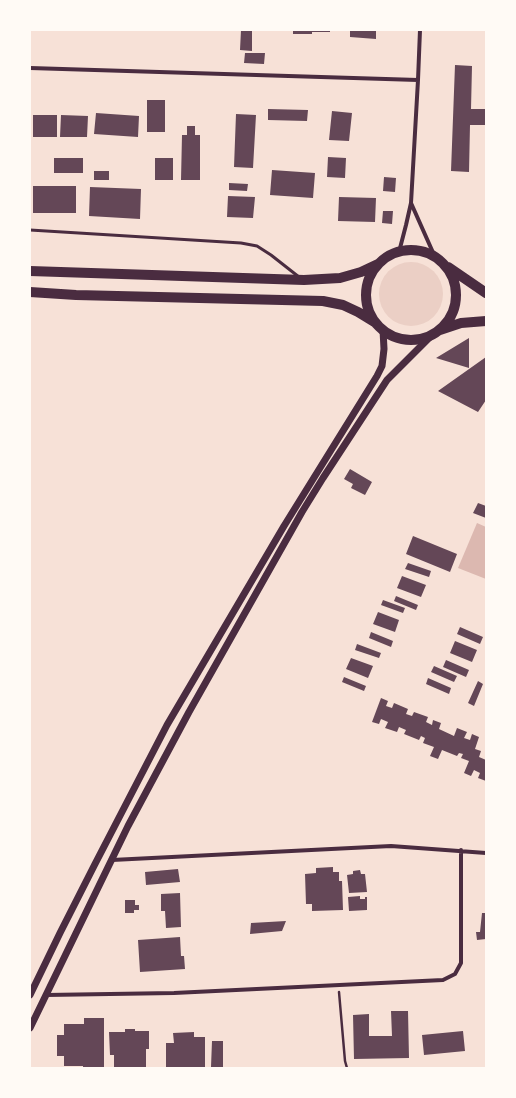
<!DOCTYPE html>
<style>
body{margin:0}
#map{position:relative;width:516px;height:1098px;overflow:hidden;background:#f7e1d7;font-family:"DejaVu Sans",sans-serif}
canvas{display:block}
.frame{position:absolute;inset:0;border:31px solid #fffaf5;pointer-events:none}
</style>
<div id="map">
<canvas width="516" height="1098"></canvas>
<div class="frame"></div>
</div>
<script>
const c = document.querySelector('canvas').getContext('2d');
c.lineJoin = 'round';
function fill(path, color) { c.fillStyle = color; c.fill(path, 'evenodd'); }
const poly = rows => new Path2D(rows.map(r => 'M' + r).join(''));
function trace(path, color, width, dash) { c.strokeStyle = color; c.lineWidth = width; c.lineCap = dash ? 'butt' : 'round'; c.setLineDash(dash || []); c.stroke(path); }
fill(poly([
 '379 294a32 32 0 1 1 64 0a32 32 0 1 1-64 0Z'
]), '#ebcfc5');
fill(poly([
 [477,523,486,527,486,579,458,568]
]), '#dcb8b0');
fill(poly([
 [241,30,252,30,252,51,240,50],
 [293,30,330,30,330,32,312,32,312,34,293,34],
 [350,30,376,30,376,39,350,37],
 [245,53,265,53,264,64,244,63],
 [455,65,472,66,471,109,486,109,486,125,470,125,469,172,451,171],
 [147,100,165,100,165,132,147,132],
 [268,109,308,110,307,121,268,120],
 [332,111,352,113,349,141,329,140],
 [96,113,139,116,138,137,94,134],
 [236,114,256,115,253,168,234,167],
 [33,115,57,115,57,137,33,137],
 [61,115,88,116,87,137,60,137],
 [187,126,195,126,195,135,200,135,200,180,181,180,182,135,187,135],
 [328,157,346,158,345,178,327,177],
 [54,158,83,158,83,173,54,173],
 [155,158,173,158,173,180,155,180],
 [272,170,315,173,313,198,270,195],
 [94,171,109,171,109,180,94,180],
 [384,177,396,178,395,192,383,191],
 [229,183,248,184,247,191,229,190],
 [33,186,76,186,76,213,33,213],
 [90,187,141,189,140,219,89,216],
 [228,196,255,197,253,218,227,217],
 [339,197,376,198,375,222,338,221],
 [383,211,393,211,392,224,382,223],
 [469,338,469,368,436,358],
 [486,357,486,400,478,412,438,391],
 [350,469,372,482,365,495,351,488,353,484,344,479],
 [478,503,486,506,486,518,473,513],
 [413,536,457,554,450,572,406,554],
 [408,563,431,571,429,577,405,569],
 [402,576,426,585,421,597,397,588],
 [396,596,418,605,416,610,394,601],
 [383,600,405,608,403,613,381,605],
 [378,612,399,620,395,632,373,624],
 [460,627,483,637,480,644,457,634],
 [371,632,393,641,391,647,369,638],
 [455,641,477,650,472,662,450,653],
 [357,644,381,653,379,658,355,650],
 [351,658,373,666,368,678,346,669],
 [446,660,469,670,466,677,443,667],
 [434,666,457,676,454,682,431,672],
 [344,677,366,686,364,691,342,682],
 [428,678,451,688,449,694,426,684],
 [478,681,483,684,474,706,468,703],
 [381,698,388,701,386,706,392,708,394,703,408,709,406,714,412,716,414,712,428,717,426,722,432,725,433,720,441,723,439,729,454,736,457,728,467,732,464,738,470,740,472,734,479,737,475,749,481,751,479,757,486,760,486,781,478,778,480,773,474,770,471,776,464,773,469,761,461,758,463,754,459,753,457,756,442,750,438,759,430,756,434,747,423,743,425,738,421,736,419,740,404,734,406,730,399,727,397,732,385,728,388,722,381,719,379,724,372,722],
 [333,867,333,872,339,872,339,881,342,881,343,910,312,911,312,904,306,904,305,874,316,873,316,868],
 [178,869,180,882,146,885,145,872],
 [360,870,361,874,365,874,367,892,349,893,347,875,353,874,353,871],
 [180,893,181,927,166,928,165,911,161,911,161,894],
 [360,896,360,899,365,899,365,897,367,897,367,910,349,911,348,897],
 [125,900,135,900,135,905,139,905,139,910,134,910,134,913,125,913],
 [482,913,486,913,486,939,477,940,476,932,480,932],
 [286,921,282,931,250,934,251,923],
 [180,937,181,956,184,956,185,969,140,972,138,940],
 [391,1011,408,1011,409,1058,354,1059,353,1015,369,1014,369,1036,392,1036],
 [84,1018,104,1018,104,1068,83,1068,83,1066,64,1066,64,1056,57,1056,57,1035,64,1035,64,1024,84,1024],
 [125,1029,135,1029,135,1031,149,1031,149,1049,146,1049,146,1068,114,1068,114,1055,110,1055,109,1032,125,1032],
 [463,1031,465,1051,424,1055,422,1035],
 [194,1032,194,1037,205,1037,205,1068,166,1068,166,1043,174,1043,173,1033],
 [212,1041,223,1041,223,1067,211,1067]
]), '#644757');
trace(poly([
 [339,992,345,1061,347,1068]
]), '#4a2c40', 2.5);
trace(poly([
 [30,230,241,243,257,246,271,255,299,277]
]), '#4a2c40', 3);
trace(poly([
 [30,68,418,80],
 [411,203,435,257],
 [399,252,406,225,411,203,418,80,420,30],
 [112,860,391,846,486,853],
 [46,995,174,993,443,980,455,974,461,963,461,850]
]), '#4a2c40', 4);
trace(poly([
 [30,995,60,933,95,864,167,725,284,526,377,376,382,366,384,349,383,330],
 [30,1028,128,826,189,712,302,512,323,478,387,380,433,334]
]), '#4a2c40', 7);
trace(poly([
 '366 295a45 45 0 1 1 90 0a45 45 0 1 1-90 0Z',
 [448,267,486,293],
 [30,271,304,280,340,278,361,272,378,264],
 [30,292,76,295,323,301,343,305,358,312,376,323],
 [440,330,461,323,486,321]
]), '#4a2c40', 10);
</script>
